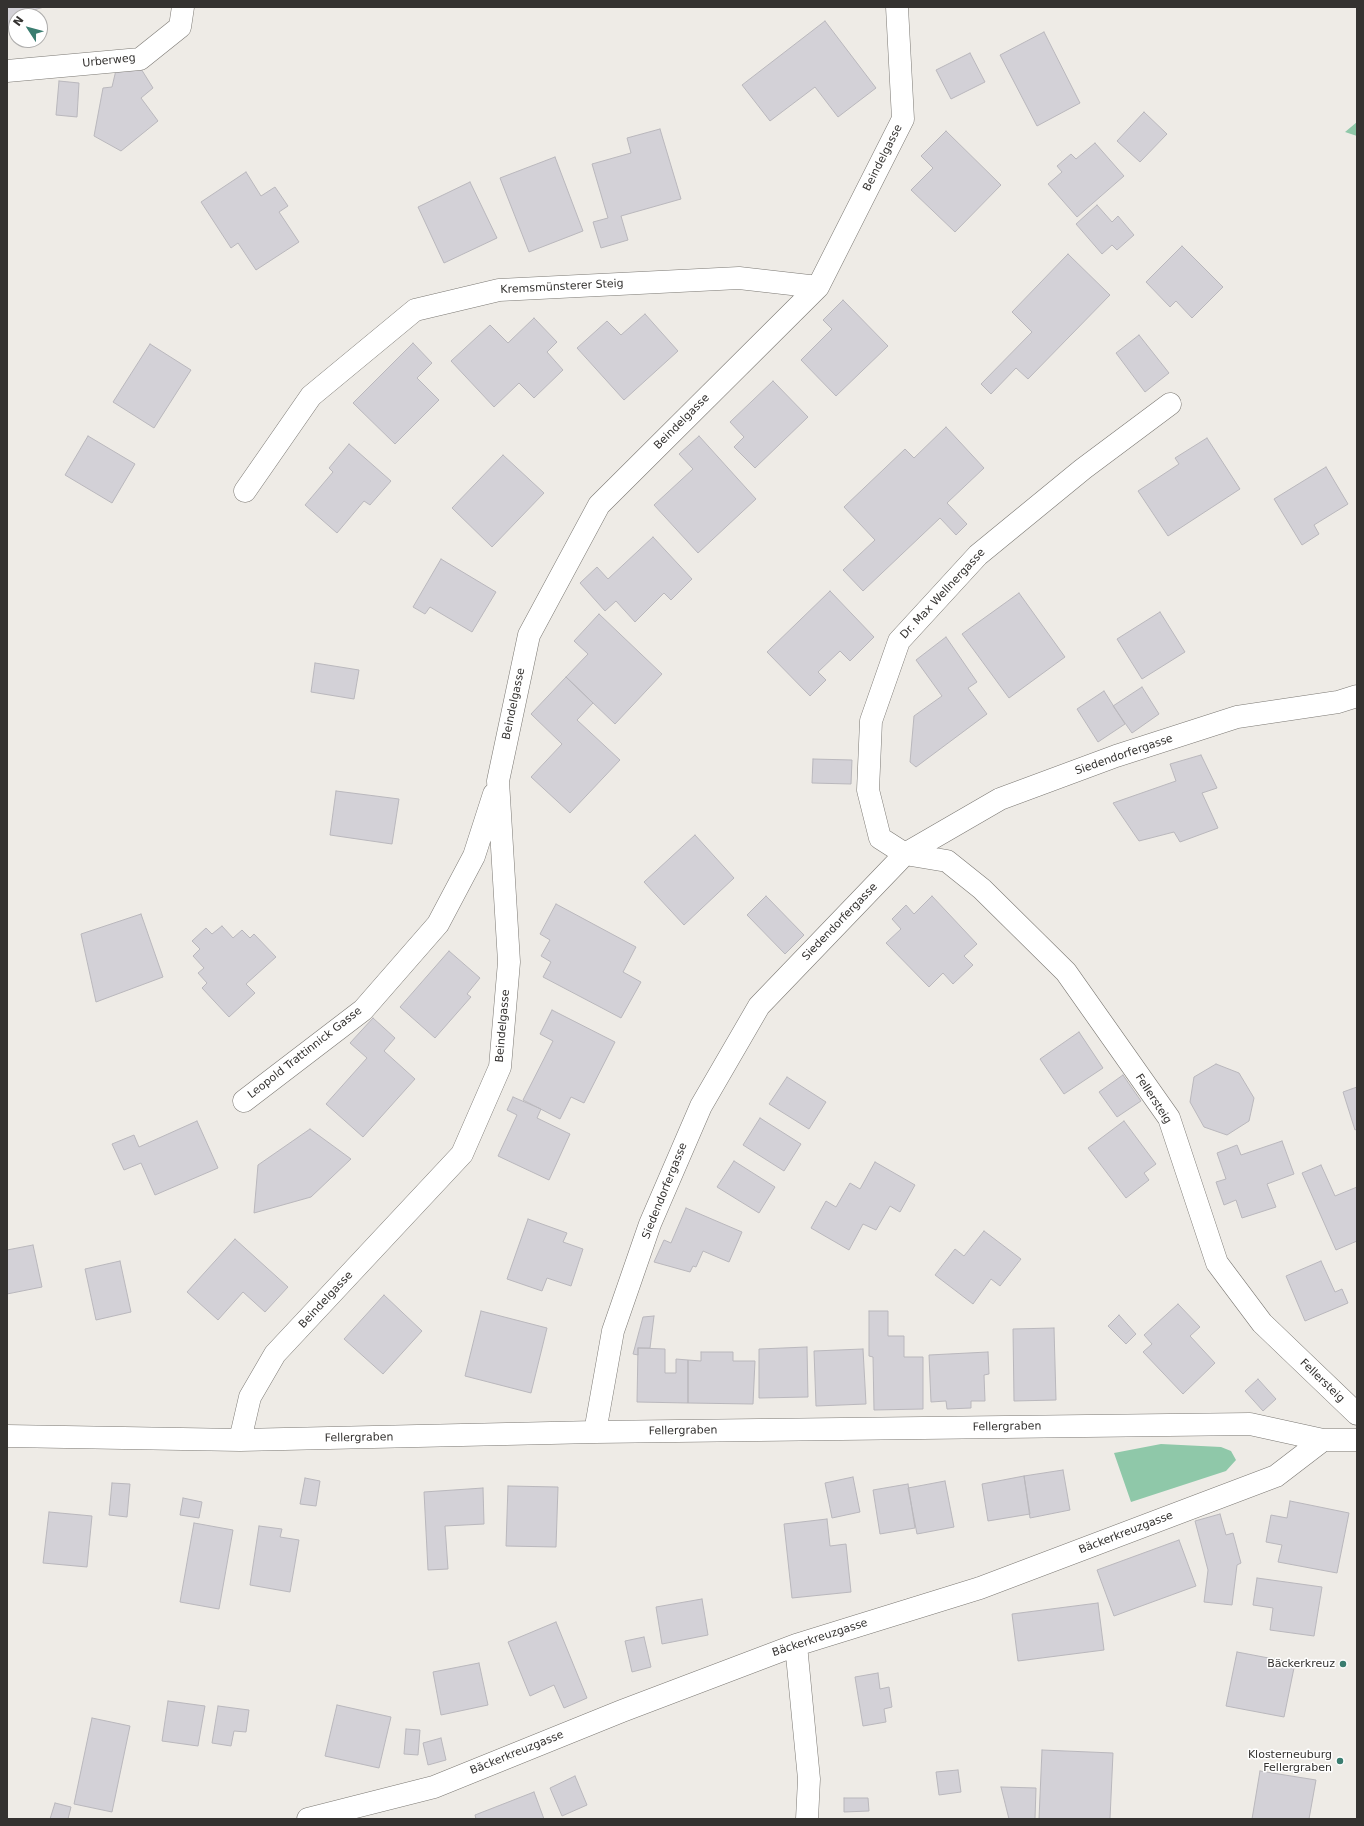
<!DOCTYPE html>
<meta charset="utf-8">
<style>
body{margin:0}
#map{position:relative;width:1364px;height:1826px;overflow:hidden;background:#eeebe6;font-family:"DejaVu Sans",sans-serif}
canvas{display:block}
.frame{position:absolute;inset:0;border:8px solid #343230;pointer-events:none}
.north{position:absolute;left:8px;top:8px;width:40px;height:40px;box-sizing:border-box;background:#fff;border:1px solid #aeadac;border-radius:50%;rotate:306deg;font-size:11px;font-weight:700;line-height:16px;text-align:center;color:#343230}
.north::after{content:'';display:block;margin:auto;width:14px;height:18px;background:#3a7d70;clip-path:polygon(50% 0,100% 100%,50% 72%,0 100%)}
</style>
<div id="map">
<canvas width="1364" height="1826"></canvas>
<div class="frame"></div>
<div class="north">N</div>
</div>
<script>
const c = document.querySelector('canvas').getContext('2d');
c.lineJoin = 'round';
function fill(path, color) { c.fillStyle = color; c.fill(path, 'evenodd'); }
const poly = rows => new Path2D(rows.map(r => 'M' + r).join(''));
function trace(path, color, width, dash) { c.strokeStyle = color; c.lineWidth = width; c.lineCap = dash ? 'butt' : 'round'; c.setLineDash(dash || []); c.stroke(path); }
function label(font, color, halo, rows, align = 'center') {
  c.font = font + ' "DejaVu Sans",sans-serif'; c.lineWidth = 3; c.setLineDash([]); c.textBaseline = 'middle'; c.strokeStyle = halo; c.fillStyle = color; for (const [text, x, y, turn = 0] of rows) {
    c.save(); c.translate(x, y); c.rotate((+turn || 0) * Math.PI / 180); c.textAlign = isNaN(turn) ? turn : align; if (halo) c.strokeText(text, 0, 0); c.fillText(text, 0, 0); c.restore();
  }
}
fill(poly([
 [1357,122,1357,136,1345,132],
 [1161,1444,1221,1447,1231,1451,1236,1460,1226,1471,1131,1502,1114,1453]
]), '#8fc8a9');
const building = poly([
 [7,7,44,7,13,16,16,27,7,29,7,7],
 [825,21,876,88,838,117,815,87,770,121,742,85,825,21],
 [1044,32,1080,103,1037,126,1000,55,1044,32],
 [970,53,985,82,951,99,936,70,970,53],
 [138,64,153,88,141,98,158,121,121,151,94,136,103,88,112,87,116,70,138,64],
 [59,81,79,83,77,117,56,115,59,81],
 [1144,112,1167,134,1140,162,1117,141,1144,112],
 [660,129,681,199,621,216,628,240,601,248,593,222,608,218,592,164,631,153,627,138,660,129],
 [946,131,1001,185,955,232,911,190,933,168,921,156,946,131],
 [1095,143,1124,176,1077,217,1048,184,1062,172,1057,166,1071,154,1076,159,1095,143],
 [555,157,583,231,529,252,500,178,555,157],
 [246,172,261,196,275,187,288,206,279,212,299,242,256,270,238,243,231,248,201,202,246,172],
 [470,182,497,238,444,263,418,207,470,182],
 [1097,205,1112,222,1118,216,1134,235,1117,250,1112,245,1102,254,1076,224,1097,205],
 [1182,246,1223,287,1192,318,1176,301,1170,307,1146,282,1182,246],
 [1068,254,1110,295,1028,379,1016,368,991,394,981,384,1032,332,1012,312,1068,254],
 [843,300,888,346,836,396,801,360,832,329,823,320,843,300],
 [645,314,678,351,624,400,577,348,607,321,621,335,645,314],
 [534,318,557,342,547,352,563,370,534,398,519,383,494,407,451,361,490,325,508,343,534,318],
 [1139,335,1169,373,1145,392,1116,353,1139,335],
 [413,343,432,363,417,378,439,400,395,444,353,403,413,343],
 [150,344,191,370,154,428,113,402,150,344],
 [773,381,808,417,755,468,734,447,744,437,730,422,773,381],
 [946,427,984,468,947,503,967,524,956,535,940,518,863,591,843,570,875,540,844,507,905,449,914,458,946,427],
 [88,436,135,464,112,503,65,475,88,436],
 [699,436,756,499,698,553,654,505,693,469,679,454,699,436],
 [1207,438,1240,489,1168,536,1138,491,1179,464,1175,458,1207,438],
 [349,444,391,481,370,505,364,501,337,533,305,505,333,472,329,468,349,444],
 [503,455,544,493,492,547,452,508,503,455],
 [1326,467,1348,504,1314,525,1319,534,1302,545,1274,499,1326,467],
 [653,537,692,579,671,600,664,593,635,622,616,601,605,611,580,583,597,567,608,579,653,537],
 [441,559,496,592,472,632,430,607,425,614,413,607,441,559],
 [830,591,874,637,850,661,840,651,818,672,826,680,810,696,767,652,830,591],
 [1019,593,1065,657,1009,698,962,634,1019,593],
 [1160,612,1185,652,1142,679,1117,639,1160,612],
 [599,614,662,674,615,724,566,677,588,654,574,641,599,614],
 [946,637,977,682,968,688,987,714,916,767,910,762,914,716,942,696,916,660,946,637],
 [315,663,359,670,354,699,311,692,315,663],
 [566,677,593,703,577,720,620,760,570,813,531,777,562,744,531,714,566,677],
 [1142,687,1159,714,1132,733,1113,706,1142,687],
 [1104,691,1125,724,1098,742,1077,709,1104,691],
 [1201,755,1217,788,1202,793,1218,828,1180,842,1174,832,1139,841,1113,803,1176,781,1170,764,1201,755],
 [813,759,852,760,851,784,812,783,813,759],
 [336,791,399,799,392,844,330,835,336,791],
 [695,835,734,878,684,925,644,882,695,835],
 [766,896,804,935,785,954,747,915,766,896],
 [932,896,977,944,964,956,973,965,953,984,943,973,929,987,886,943,901,929,892,919,906,905,914,914,932,896],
 [556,904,636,947,623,972,641,982,621,1018,543,977,551,962,541,956,550,940,540,934,556,904],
 [141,914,163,977,96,1002,81,934,141,914],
 [222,926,233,938,242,930,250,938,254,934,276,957,246,984,255,993,229,1017,202,988,207,983,198,973,204,968,193,956,200,949,192,941,206,928,212,934,222,926],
 [449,951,480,978,467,994,471,997,435,1038,400,1007,449,951],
 [552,1010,615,1042,584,1103,571,1097,560,1119,523,1100,553,1041,540,1034,552,1010],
 [373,1018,395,1038,384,1051,415,1079,363,1137,326,1104,367,1058,350,1043,373,1018],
 [1079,1032,1103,1068,1064,1094,1040,1059,1079,1032],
 [1216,1064,1239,1073,1254,1098,1249,1121,1227,1135,1204,1127,1190,1102,1194,1077,1216,1064],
 [1123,1075,1141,1101,1117,1117,1099,1092,1123,1075],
 [787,1077,826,1102,809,1129,769,1104,787,1077],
 [1357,1087,1357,1129,1355,1130,1343,1092,1357,1087],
 [513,1097,541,1109,537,1118,570,1134,549,1180,498,1156,517,1115,507,1110,513,1097],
 [760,1118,801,1144,784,1171,743,1145,760,1118],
 [197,1121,218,1168,155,1195,141,1163,124,1170,112,1144,134,1135,139,1147,197,1121],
 [1124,1121,1156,1164,1144,1173,1149,1180,1126,1198,1088,1148,1124,1121],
 [310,1129,351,1159,311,1197,254,1213,258,1165,310,1129],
 [1282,1141,1294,1174,1267,1184,1276,1207,1242,1218,1236,1200,1224,1205,1216,1182,1226,1179,1217,1153,1237,1145,1241,1155,1282,1141],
 [734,1161,775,1187,759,1213,717,1187,734,1161],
 [875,1162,915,1185,900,1212,890,1206,876,1230,863,1224,849,1250,811,1228,826,1201,836,1207,850,1183,860,1189,875,1162],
 [1321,1165,1335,1196,1357,1187,1357,1241,1336,1250,1302,1173,1321,1165],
 [686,1208,742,1232,729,1262,703,1251,696,1267,693,1266,690,1272,654,1262,664,1240,671,1243,686,1208],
 [528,1219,567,1233,563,1242,583,1249,571,1286,547,1278,542,1291,507,1279,528,1219],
 [984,1231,1021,1259,1000,1286,991,1279,973,1304,935,1275,955,1249,964,1256,984,1231],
 [235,1239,288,1287,265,1312,243,1292,218,1320,187,1292,235,1239],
 [33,1245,42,1287,7,1294,7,1250,33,1245],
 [120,1261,131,1312,96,1320,85,1269,120,1261],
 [1321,1261,1335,1292,1342,1289,1348,1303,1305,1321,1286,1276,1321,1261],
 [384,1295,422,1331,383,1374,344,1339,384,1295],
 [1178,1304,1200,1327,1190,1336,1215,1363,1183,1394,1143,1352,1152,1344,1144,1335,1178,1304],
 [481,1311,547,1328,531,1393,465,1376,481,1311],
 [869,1311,888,1311,888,1336,904,1336,904,1357,923,1357,923,1409,874,1410,873,1357,869,1356,869,1311],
 [1119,1315,1136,1334,1126,1344,1108,1326,1119,1315],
 [654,1316,650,1348,638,1348,638,1355,633,1354,643,1317,654,1316],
 [1054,1328,1056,1400,1014,1401,1013,1329,1054,1328],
 [807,1347,808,1397,759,1398,759,1349,807,1347],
 [638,1348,665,1349,665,1373,676,1373,676,1359,688,1360,688,1403,637,1402,638,1348],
 [863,1349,866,1404,816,1406,814,1351,863,1349],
 [701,1352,733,1352,733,1361,755,1361,753,1404,688,1403,688,1360,701,1361,701,1352],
 [988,1352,989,1374,984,1375,985,1401,971,1401,971,1408,947,1409,946,1401,931,1402,929,1355,988,1352],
 [1258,1379,1276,1399,1263,1411,1245,1391,1258,1379],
 [1063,1470,1070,1510,1030,1518,1024,1476,1063,1470],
 [1024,1476,1030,1514,988,1521,982,1484,1024,1476],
 [853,1477,860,1512,832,1518,825,1483,853,1477],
 [305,1478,320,1481,316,1506,300,1504,305,1478],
 [945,1481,954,1527,917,1534,908,1488,945,1481],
 [112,1483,130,1484,127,1517,109,1515,112,1483],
 [908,1484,915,1528,880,1534,873,1490,908,1484],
 [508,1486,558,1487,556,1547,506,1546,508,1486],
 [483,1488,484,1524,445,1526,448,1569,428,1570,424,1492,483,1488],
 [183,1498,202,1502,199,1518,180,1515,183,1498],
 [1290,1501,1349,1513,1337,1573,1278,1562,1282,1545,1266,1542,1271,1515,1287,1518,1290,1501],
 [49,1512,92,1516,87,1567,43,1563,49,1512],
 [1220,1514,1226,1535,1233,1533,1241,1563,1237,1565,1232,1605,1204,1602,1208,1570,1195,1521,1220,1514],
 [827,1519,830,1546,846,1544,851,1592,792,1598,784,1524,827,1519],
 [194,1523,233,1530,219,1609,180,1602,194,1523],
 [259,1526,282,1529,280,1537,299,1540,290,1592,250,1585,259,1526],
 [1179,1540,1196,1586,1114,1616,1097,1570,1179,1540],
 [1257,1578,1322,1587,1314,1636,1270,1630,1273,1608,1253,1605,1257,1578],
 [702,1599,708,1635,662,1644,656,1607,702,1599],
 [1098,1603,1104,1650,1018,1661,1012,1614,1098,1603],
 [556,1622,587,1698,564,1708,554,1685,530,1696,508,1642,556,1622],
 [644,1637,651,1667,632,1672,625,1641,644,1637],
 [1237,1652,1295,1663,1284,1717,1226,1706,1237,1652],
 [479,1663,488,1705,441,1715,433,1672,479,1663],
 [878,1673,880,1689,889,1687,892,1707,884,1709,886,1722,863,1726,855,1677,878,1673],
 [168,1701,205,1706,198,1746,162,1741,168,1701],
 [337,1705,391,1717,379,1768,325,1756,337,1705],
 [218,1706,249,1710,246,1732,234,1731,231,1746,212,1743,218,1706],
 [92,1718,130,1726,112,1812,74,1804,92,1718],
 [406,1729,420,1730,418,1755,404,1754,406,1729],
 [441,1738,446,1760,428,1765,423,1743,441,1738],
 [1042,1750,1113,1753,1110,1819,1039,1819,1042,1750],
 [958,1770,961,1792,939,1795,936,1772,958,1770],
 [1260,1771,1316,1780,1309,1819,1252,1819,1260,1771],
 [575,1776,587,1805,562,1816,550,1788,575,1776],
 [1001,1787,1036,1788,1035,1819,1009,1819,1001,1787],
 [534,1792,544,1819,476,1819,475,1815,534,1792],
 [844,1798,868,1798,869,1811,844,1812,844,1798],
 [55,1803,71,1807,68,1819,50,1819,55,1803]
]);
fill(building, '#d3d1d7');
trace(building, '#b9b7bc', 1);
const minor = poly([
 [7,71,140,59,180,27,183,7],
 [1170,404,1083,469,978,555,899,641,871,721,868,790,880,838,905,854,947,861,982,889,1066,972,1169,1118,1217,1263,1262,1323,1357,1414],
 [245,491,311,396,415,310,499,290,739,278,818,287],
 [244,1101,363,1010,438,924,474,856,494,794],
 [595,1432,613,1331,650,1224,701,1106,759,1006,905,854,1000,799,1116,756,1237,717,1338,702,1357,696],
 [7,1436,240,1440,595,1432,1250,1424,1323,1440,1357,1440],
 [240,1440,250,1397,275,1354,462,1154,500,1067,509,962,498,781,529,635,599,505,818,287,903,119,897,7],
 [796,1645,809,1779,807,1819],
 [308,1819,434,1787,622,1711,796,1645,980,1588,1276,1476,1323,1440]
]);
trace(minor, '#7b7873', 23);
trace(minor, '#fff', 22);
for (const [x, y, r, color] of [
 [1343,1664,4,"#3a7d70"],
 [1340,1761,4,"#3a7d70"]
]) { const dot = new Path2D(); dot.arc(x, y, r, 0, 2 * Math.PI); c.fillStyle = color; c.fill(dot); trace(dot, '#fff', 1.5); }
label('11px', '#343230', '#fff', [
 ["Urberweg",109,61,-6],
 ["Beindelgasse",883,158,-63],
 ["Kremsmünsterer Steig",562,287,-3],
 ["Beindelgasse",682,422,-45],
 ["Dr. Max Wellnergasse",943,594,-47],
 ["Beindelgasse",514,704,-78],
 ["Siedendorfergasse",1124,755,-19],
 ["Siedendorfergasse",840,922,-46],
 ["Beindelgasse",503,1026,-85],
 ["Leopold Trattinnick Gasse",305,1053,-38],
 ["Fellersteig",1153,1099,57],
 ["Siedendorfergasse",665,1191,-68],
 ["Beindelgasse",326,1300,-47],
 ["Fellersteig",1322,1381,44],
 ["Fellergraben",1007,1427,-1],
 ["Fellergraben",683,1431,-1],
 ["Fellergraben",359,1438,-1],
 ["Bäckerkreuzgasse",1126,1533,-21],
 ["Bäckerkreuzgasse",820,1638,-18],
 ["Bäckerkreuzgasse",517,1753,-22]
]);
label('11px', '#343230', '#fff', [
 ["Bäckerkreuz",1335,1664],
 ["Klosterneuburg",1332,1755],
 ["Fellergraben",1332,1768]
], 'right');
</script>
